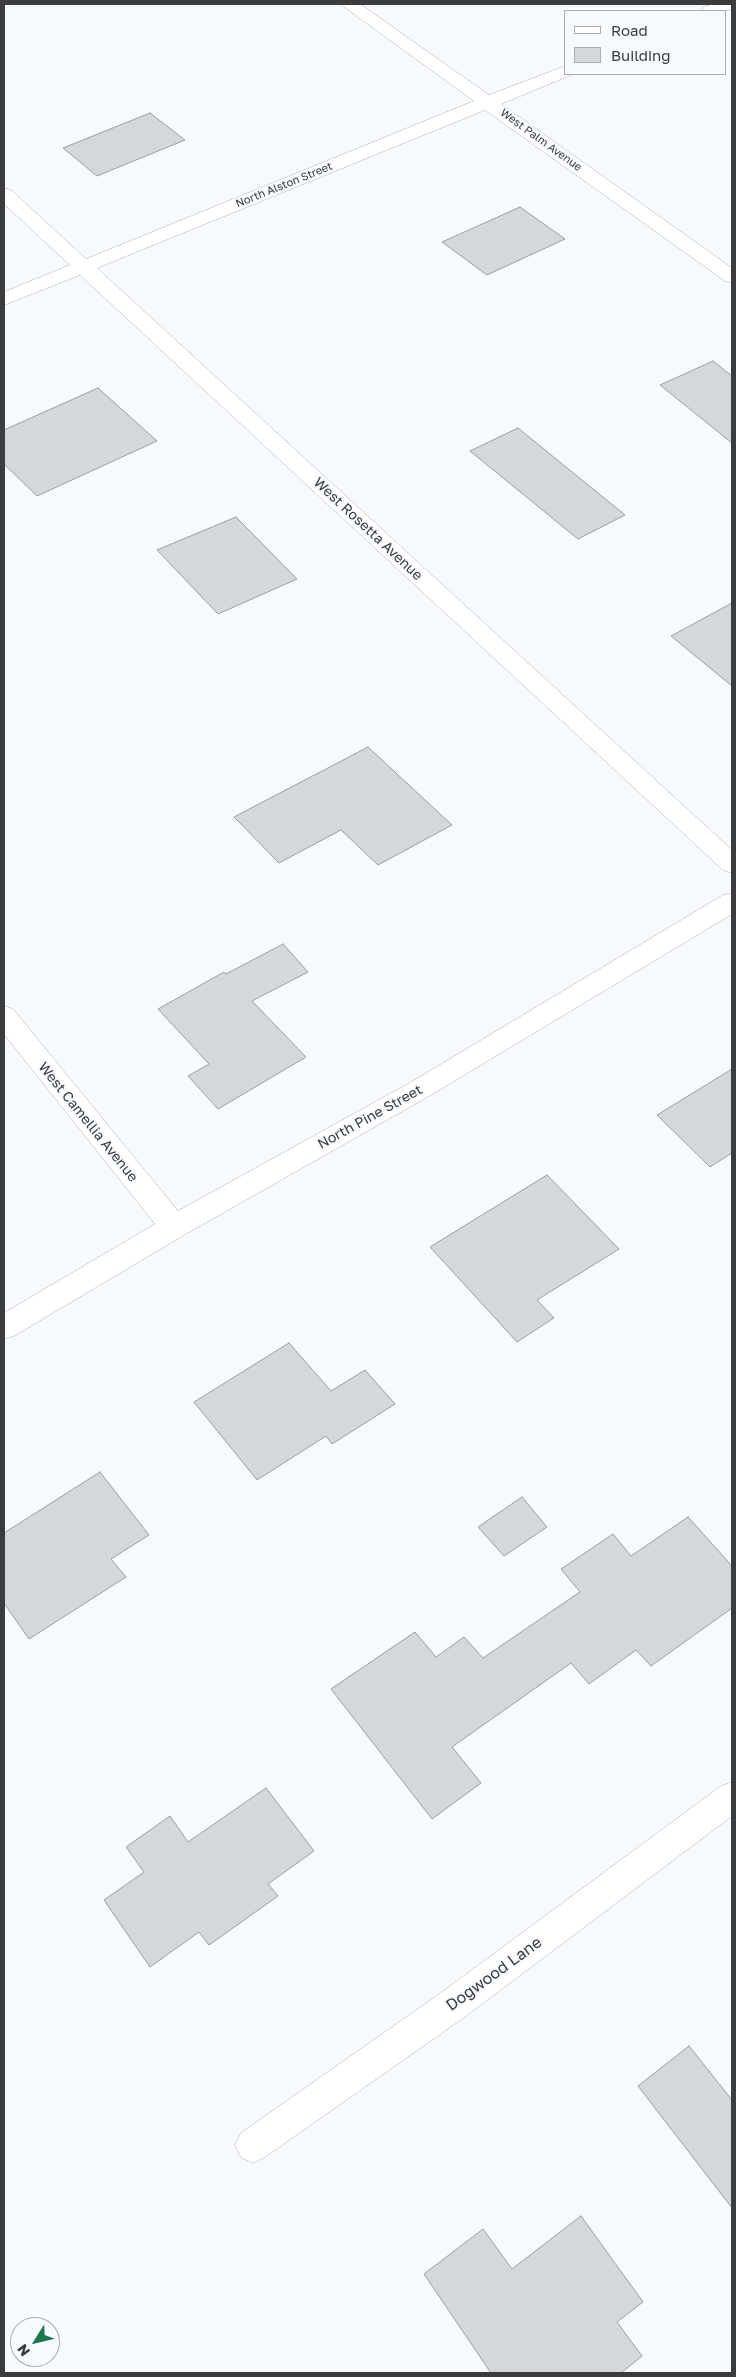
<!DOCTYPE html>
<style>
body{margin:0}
#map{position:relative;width:736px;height:2377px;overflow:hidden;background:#f6f9fe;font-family:"Golos Text",sans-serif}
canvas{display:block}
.frame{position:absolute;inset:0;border:5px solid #3b3c3e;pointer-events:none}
.legend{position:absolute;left:564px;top:10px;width:162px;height:65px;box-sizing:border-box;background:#f6f9fe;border:1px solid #abadb1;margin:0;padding:6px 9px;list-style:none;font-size:15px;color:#3b3c3e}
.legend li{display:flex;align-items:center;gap:10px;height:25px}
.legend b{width:25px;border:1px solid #abadb1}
.north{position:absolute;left:10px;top:2317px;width:50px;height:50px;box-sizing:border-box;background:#f6f9fe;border:1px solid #abadb1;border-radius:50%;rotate:234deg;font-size:14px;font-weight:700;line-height:20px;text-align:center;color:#3b3c3e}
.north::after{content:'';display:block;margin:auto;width:18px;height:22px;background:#1b784e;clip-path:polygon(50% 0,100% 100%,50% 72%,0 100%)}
</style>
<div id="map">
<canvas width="736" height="2377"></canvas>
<div class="frame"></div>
<ul class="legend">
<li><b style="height:6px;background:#fff"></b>Road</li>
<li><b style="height:14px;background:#d3d8db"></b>Building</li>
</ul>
<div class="north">N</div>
</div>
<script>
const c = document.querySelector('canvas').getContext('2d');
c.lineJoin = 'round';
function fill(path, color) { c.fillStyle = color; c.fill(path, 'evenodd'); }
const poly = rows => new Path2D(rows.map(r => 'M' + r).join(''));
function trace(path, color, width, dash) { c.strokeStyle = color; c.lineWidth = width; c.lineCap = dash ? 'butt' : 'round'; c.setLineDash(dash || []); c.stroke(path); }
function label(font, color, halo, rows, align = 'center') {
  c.font = font + ' "Golos Text",sans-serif'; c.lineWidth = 4; c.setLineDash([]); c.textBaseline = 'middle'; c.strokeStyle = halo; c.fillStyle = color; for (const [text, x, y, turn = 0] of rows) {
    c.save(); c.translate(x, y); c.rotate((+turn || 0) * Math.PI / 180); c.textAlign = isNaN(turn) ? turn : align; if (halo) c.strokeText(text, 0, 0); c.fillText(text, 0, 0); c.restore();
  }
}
const building = poly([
 [150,113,185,140,97,176,63,148,150,113],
 [520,207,565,239,487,275,442,242,520,207],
 [713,361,732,376,732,443,660,385,713,361],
 [98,388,157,441,37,496,4,464,4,430,98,388],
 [518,428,625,515,578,539,470,451,518,428],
 [236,517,297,579,218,614,157,550,236,517],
 [732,603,732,686,671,636,732,603],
 [368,747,452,825,378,865,341,830,279,863,234,817,368,747],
 [283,944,308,972,252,1001,306,1057,218,1109,188,1076,209,1064,158,1009,224,972,226,974,283,944],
 [732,1069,732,1153,710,1167,657,1115,732,1069],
 [547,1175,619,1249,537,1300,554,1318,517,1342,430,1247,547,1175],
 [289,1343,331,1391,365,1370,395,1404,332,1444,326,1436,257,1480,194,1402,289,1343],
 [100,1472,149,1535,111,1559,126,1577,29,1639,4,1603,4,1533,100,1472],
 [522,1497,547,1527,504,1556,478,1527,522,1497],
 [688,1517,732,1566,732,1608,651,1666,636,1650,589,1684,571,1663,452,1747,481,1783,432,1819,331,1689,415,1632,436,1657,464,1637,483,1658,580,1592,561,1569,613,1534,631,1556,688,1517],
 [266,1788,314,1851,268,1884,278,1896,209,1945,199,1932,150,1967,104,1900,144,1872,126,1847,170,1816,188,1842,266,1788],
 [689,2046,732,2100,732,2208,638,2086,689,2046],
 [581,2216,643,2302,617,2322,642,2356,621,2373,491,2373,424,2274,483,2229,512,2269,581,2216]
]);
fill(building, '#d3d8db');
trace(building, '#9a9ea1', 1);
const minor = poly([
 [340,4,360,4,489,95,565,66,565,74,571,75,501,104,732,268,732,283,725,281,485,110,97,268,732,850,732,873,723,870,80,275,4,305,4,292,70,265,4,204,4,188,11,190,86,259,474,101,340,4],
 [713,4,732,4,732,9,725,11,701,11,704,7,713,4],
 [732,893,732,914,431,1095,184,1235,14,1336,4,1339,4,1313,155,1224,4,1034,4,1006,13,1009,178,1211,413,1081,723,895,732,893],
 [732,1782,732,1816,466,2016,265,2157,253,2163,241,2157,235,2145,241,2133,442,1992,721,1786,732,1782]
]);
trace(minor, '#adb0b4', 1);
fill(minor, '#fff');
label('11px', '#3b3c3e', '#f6f9fe', [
 ["West Palm Avenue",541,140,36],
 ["North Alston Street",284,185,-22]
]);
label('14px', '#3b3c3e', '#f6f9fe', [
 ["West Rosetta Avenue",368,529,43],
 ["North Pine Street",370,1117,-29],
 ["West Camellia Avenue",88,1122,51]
]);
label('16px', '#3b3c3e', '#f6f9fe', [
 ["Dogwood Lane",494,1974,-36]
]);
</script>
